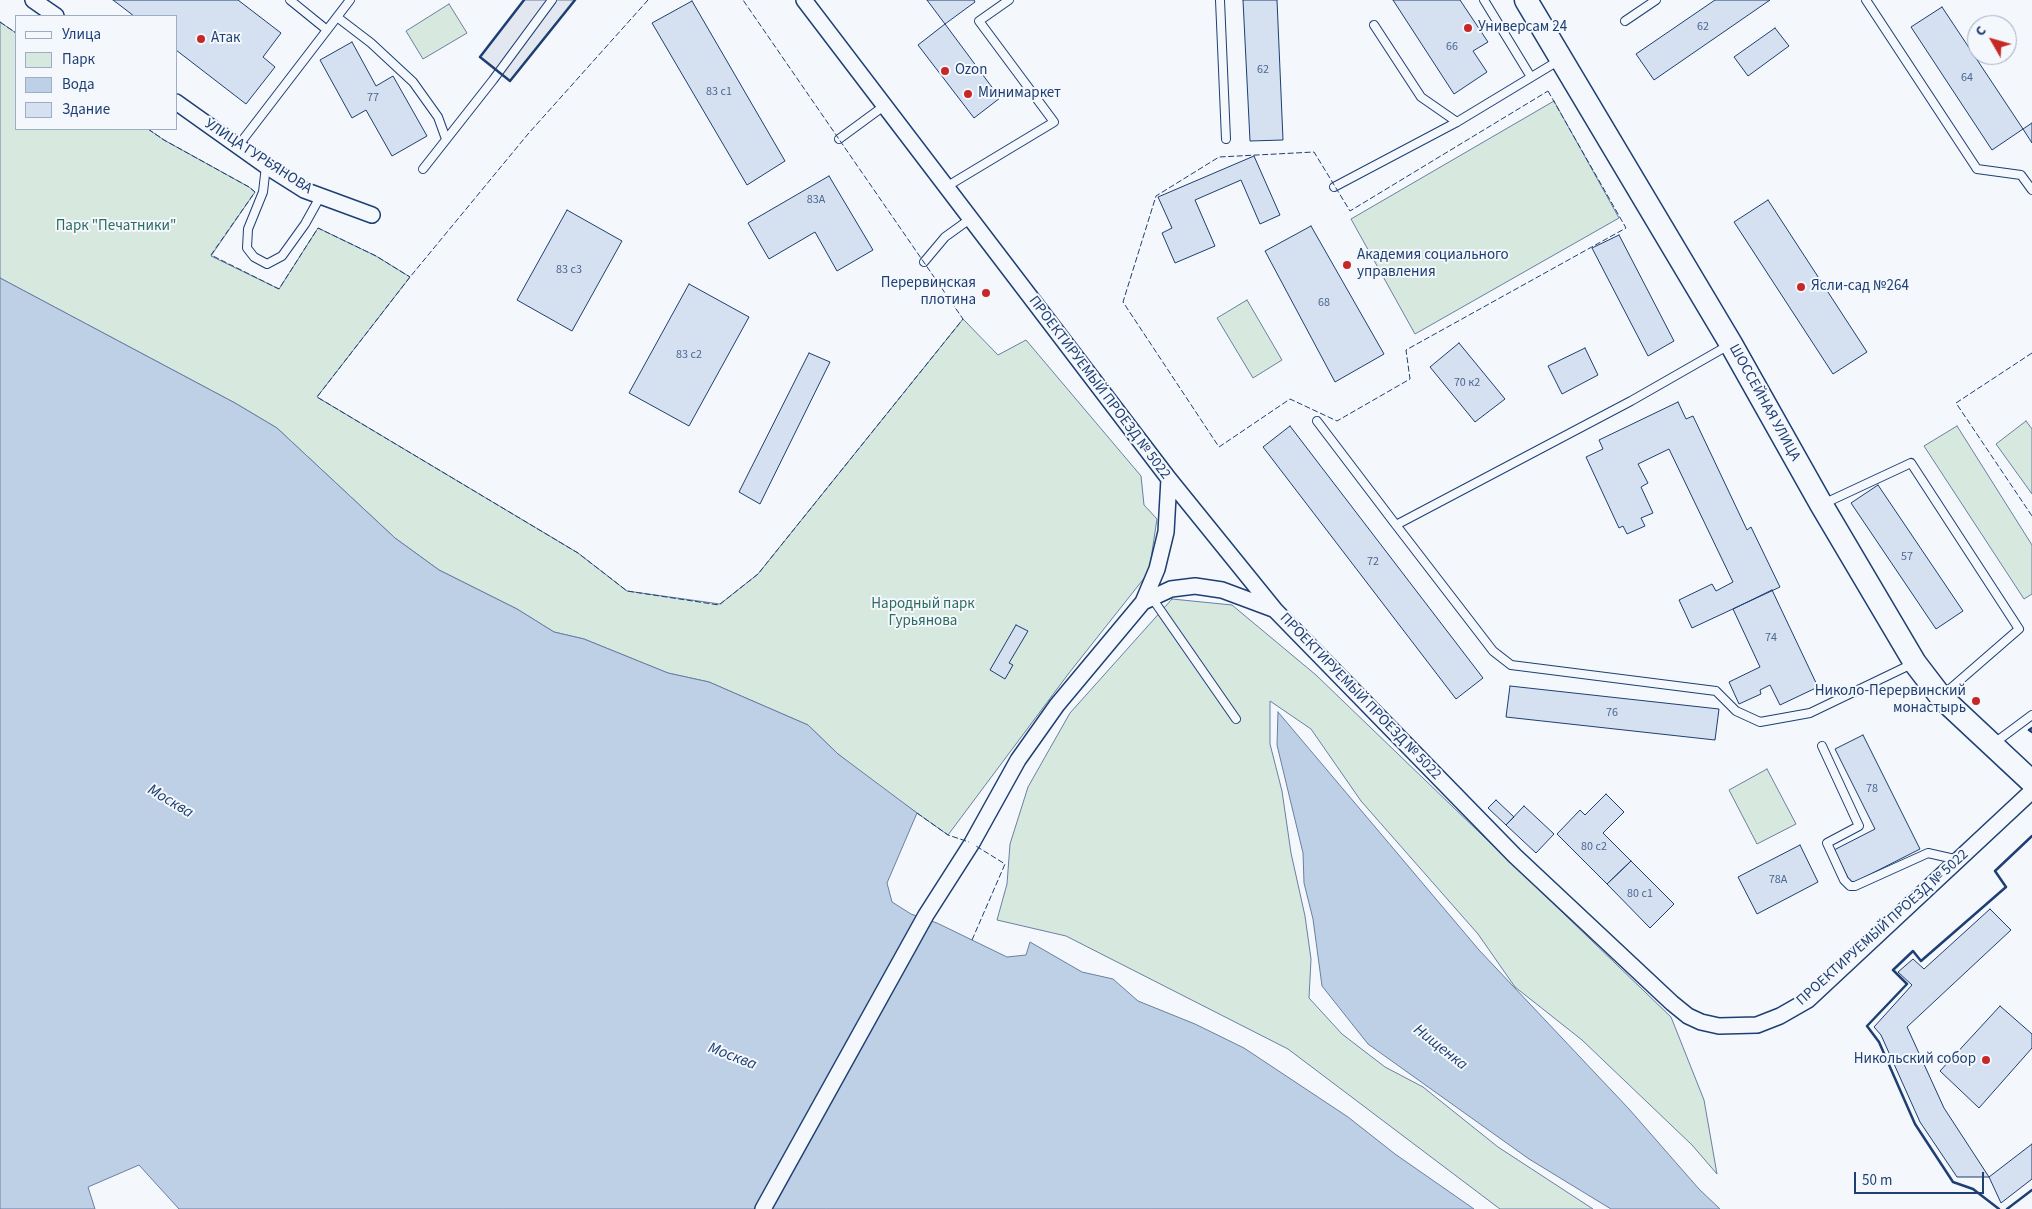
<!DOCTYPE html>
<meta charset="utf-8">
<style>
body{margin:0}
#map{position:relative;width:2032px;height:1209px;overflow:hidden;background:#f4f7fb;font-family:"Source Sans 3",sans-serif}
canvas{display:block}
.legend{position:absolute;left:15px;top:15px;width:162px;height:115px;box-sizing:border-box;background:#f4f7fb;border:1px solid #9eadc5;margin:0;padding:6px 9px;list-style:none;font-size:15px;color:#1d3f73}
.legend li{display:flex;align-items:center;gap:10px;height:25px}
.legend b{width:25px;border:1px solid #9eadc5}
.north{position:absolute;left:1967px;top:15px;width:50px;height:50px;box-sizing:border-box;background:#f4f7fb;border:1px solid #9eadc5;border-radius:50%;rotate:308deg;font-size:14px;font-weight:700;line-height:20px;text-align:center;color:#1d3f73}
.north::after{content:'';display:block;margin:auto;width:18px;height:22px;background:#c62828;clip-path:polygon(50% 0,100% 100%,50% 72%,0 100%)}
.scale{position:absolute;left:1854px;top:1172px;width:130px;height:22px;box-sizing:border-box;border:2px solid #1d3f73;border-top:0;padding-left:6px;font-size:15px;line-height:18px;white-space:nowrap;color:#1d3f73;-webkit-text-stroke:4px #f4f7fb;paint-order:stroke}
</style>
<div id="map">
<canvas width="2032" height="1209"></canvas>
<ul class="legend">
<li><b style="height:6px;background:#f4f7fb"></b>Улица</li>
<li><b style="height:14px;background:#d7e8df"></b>Парк</li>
<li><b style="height:14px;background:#bed0e5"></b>Вода</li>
<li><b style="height:14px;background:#d5e0f0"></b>Здание</li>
</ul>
<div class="north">С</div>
<div class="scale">50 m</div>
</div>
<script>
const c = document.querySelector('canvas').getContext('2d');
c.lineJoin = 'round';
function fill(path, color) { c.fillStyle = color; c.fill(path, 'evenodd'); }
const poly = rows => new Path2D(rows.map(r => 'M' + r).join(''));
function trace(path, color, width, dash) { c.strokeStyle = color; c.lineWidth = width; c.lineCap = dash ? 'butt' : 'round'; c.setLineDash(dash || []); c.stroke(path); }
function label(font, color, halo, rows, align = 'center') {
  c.font = font + ' "Source Sans 3",sans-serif'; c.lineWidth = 4; c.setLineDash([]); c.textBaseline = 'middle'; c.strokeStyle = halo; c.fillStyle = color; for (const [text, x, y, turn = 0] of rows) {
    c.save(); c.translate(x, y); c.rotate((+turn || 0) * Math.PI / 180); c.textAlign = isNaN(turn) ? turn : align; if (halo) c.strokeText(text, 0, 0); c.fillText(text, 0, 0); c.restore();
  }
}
const green = poly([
 [449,4,467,33,423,59,406,31,449,4],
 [0,22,16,33,16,129,148,129,164,140,249,187,255,192,211,256,279,289,318,228,376,256,410,277,317,397,578,553,627,591,720,604,758,574,963,319,998,355,1026,340,1141,476,1144,505,1157,519,1149,572,1069,673,948,835,876,784,838,754,808,725,709,682,668,673,584,639,554,632,517,609,439,570,395,538,277,428,235,403,0,278,0,22],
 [1554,101,1619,218,1415,334,1351,219,1554,101],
 [1247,300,1282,360,1253,378,1217,318,1247,300],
 [2026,421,2032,429,2032,494,1996,444,2026,421],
 [1957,426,2032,545,2032,594,2024,599,1924,446,1957,426],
 [1172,599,1232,605,1316,675,1671,1017,1704,1100,1717,1174,1692,1145,1582,1040,1515,987,1478,934,1361,801,1311,729,1270,701,1270,744,1282,791,1291,853,1305,916,1311,959,1309,998,1342,1034,1385,1067,1423,1087,1498,1147,1593,1209,1500,1209,1288,1049,1066,936,997,920,1007,884,1010,844,1028,787,1070,713,1172,599],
 [1767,769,1796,824,1757,844,1729,790,1767,769]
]);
fill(green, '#d7e8df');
trace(green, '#687fa3', 1);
const parking = poly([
 [524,0,575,0,510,81,480,57,524,0]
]);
fill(parking, '#e3e8f0');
trace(parking, '#687fa3', 1);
const water = poly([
 [0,278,235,403,277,428,395,538,439,570,517,609,554,632,584,639,668,673,709,682,808,725,838,754,917,813,887,883,892,902,911,914,937,923,1007,957,1026,955,1030,942,1082,972,1113,979,1138,1001,1195,1024,1244,1048,1348,1117,1395,1154,1474,1209,179,1209,139,1165,88,1187,95,1209,0,1209,0,278],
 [1278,712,1479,950,1629,1109,1699,1189,1720,1209,1611,1209,1529,1159,1368,1044,1322,986,1313,919,1304,883,1303,853,1277,745,1278,712]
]);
fill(water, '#bed0e5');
trace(water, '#687fa3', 1);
const building = poly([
 [113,0,238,0,281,33,263,57,275,67,246,104,176,50,176,16,134,16,113,0],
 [927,0,974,0,975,2,945,24,927,0],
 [1243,0,1277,0,1283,140,1250,141,1243,0],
 [1393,0,1460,0,1488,42,1473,51,1487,72,1454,94,1393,0],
 [1715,0,1770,0,1654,80,1636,54,1715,0],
 [692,1,785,161,747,185,652,23,692,1],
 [1942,7,2023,129,1992,150,1911,27,1942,7],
 [945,24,1000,98,974,118,918,45,945,24],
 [1775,28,1789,46,1748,76,1734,57,1775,28],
 [352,42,376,86,393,76,427,136,392,156,366,110,352,118,320,60,352,42],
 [2032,123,2032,143,2023,129,2032,123],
 [1254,156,1280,215,1260,224,1241,180,1195,200,1215,246,1175,263,1162,233,1172,228,1158,197,1254,156],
 [829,176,873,250,837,271,815,232,769,259,748,223,829,176],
 [1768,200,1867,352,1833,374,1734,222,1768,200],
 [567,210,622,241,572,331,517,300,567,210],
 [1311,226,1384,354,1335,382,1265,251,1311,226],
 [1619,235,1674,341,1648,356,1592,248,1619,235],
 [689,284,749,317,689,426,629,393,689,284],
 [1459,343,1505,399,1475,422,1430,367,1459,343],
 [1585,348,1598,375,1562,394,1548,366,1585,348],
 [809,353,830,362,760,504,739,492,809,353],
 [1678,402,1686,419,1693,416,1747,530,1751,527,1780,587,1692,628,1679,600,1712,584,1716,591,1733,582,1669,449,1638,464,1648,483,1641,487,1653,513,1641,518,1645,526,1627,534,1623,526,1619,528,1586,457,1603,449,1599,440,1678,402],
 [1290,426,1483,678,1456,699,1263,447,1290,426],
 [1878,485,1963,611,1936,629,1851,503,1878,485],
 [1772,590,1818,687,1780,705,1770,685,1760,690,1761,694,1739,704,1729,682,1760,667,1733,609,1772,590],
 [1016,625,1028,631,1009,663,1013,665,1005,679,990,670,1016,625],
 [1510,686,1719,709,1715,740,1506,717,1510,686],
 [1863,735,1920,849,1851,884,1834,850,1875,829,1835,749,1863,735],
 [1606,794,1624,812,1603,833,1631,861,1607,884,1557,834,1580,810,1585,815,1606,794],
 [1496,800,1514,817,1506,825,1488,808,1496,800],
 [1524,806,1554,834,1536,853,1506,825,1524,806],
 [1800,845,1818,882,1757,914,1738,877,1800,845],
 [1631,861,1674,904,1650,928,1607,884,1631,861],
 [1990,909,2011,930,1907,1027,1944,1108,1989,1177,1957,1177,1920,1122,1881,1035,1874,1027,1912,985,1898,972,1913,959,1924,969,1990,909],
 [2000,1006,2032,1034,2032,1048,1979,1108,1940,1071,2000,1006],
 [2032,1144,2032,1179,2001,1203,1989,1177,2032,1144]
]);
fill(building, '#d5e0f0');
trace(building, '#1d3f73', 1);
const lane = poly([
 [1220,0,1226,139],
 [1484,0,1531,77],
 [1866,0,1977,169,2021,175,2032,190],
 [337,17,371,43,413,82,438,117,446,139],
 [1625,21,1656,0],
 [1374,25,1421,97,1457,122],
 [327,30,350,0],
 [839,139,884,106],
 [238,146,327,30,290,0],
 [266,166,263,192,248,229,247,248,254,257,267,264,282,256,305,224,320,197],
 [423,169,493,80,552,0],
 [946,187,1054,122,979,21,1009,0],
 [1334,187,1457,122,1558,61],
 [924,262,945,237,970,219],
 [1729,345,1631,401,1396,525,1493,651,1511,665,1716,691,1736,711,1760,722,1810,713,1912,664],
 [1317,421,1396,525],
 [1823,504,1911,463,2019,629,1943,695],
 [1152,598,1236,719],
 [1993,744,2032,715],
 [1822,746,1859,826,1827,843,1844,880,1850,886,1855,886,1928,853,1959,860]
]);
const street = poly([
 [33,0,56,16],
 [804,0,1169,479,1275,610,1515,856,1672,1003,1688,1016,1701,1022,1719,1026,1757,1025,1780,1016,1808,1000,2032,791],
 [176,102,266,166,304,190,372,215],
 [1143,602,1171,589,1195,586,1222,590,1273,609],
 [763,1209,926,915,972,843,1018,760,1057,705,1143,602,1157,569,1166,532,1169,479]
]);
const secondary = poly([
 [1526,0,1731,344,1821,504,1915,663,1941,697,2032,782]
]);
trace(lane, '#1d3f73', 10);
trace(street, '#1d3f73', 18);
trace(secondary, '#1d3f73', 25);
trace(lane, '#f4f7fb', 8);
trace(street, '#f4f7fb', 15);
trace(secondary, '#f4f7fb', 22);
trace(poly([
 [648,0,528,134,410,277,317,397,578,553,627,591,719,605,758,574,963,319,743,0],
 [0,22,16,33],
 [1548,91,1626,228,1406,350,1410,379,1337,421,1290,399,1219,447,1123,302,1156,196,1219,157,1314,152,1350,211,1548,91],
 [148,129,164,140,249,187,255,192,211,255,279,289,318,228,376,256,410,277],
 [2032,353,1956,403,2032,516],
 [917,813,948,835,969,842],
 [972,940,1005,864,976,846]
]), '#1d3f73', 1, [6, 2.5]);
trace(poly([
 [524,0,480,57,510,81,575,0],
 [2032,728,2029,730,2032,732],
 [1999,1209,1973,1189,1953,1182,1915,1124,1879,1042,1867,1026,1907,984,1893,970,1913,951,1921,961,2006,887,1995,871,2032,836],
 [2007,1209,2032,1190]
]), '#1d3f73', 2.5);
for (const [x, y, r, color] of [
 [1468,28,5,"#c62828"],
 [201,39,5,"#c62828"],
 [945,71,5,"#c62828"],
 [968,94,5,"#c62828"],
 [1347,265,5,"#c62828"],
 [1801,287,5,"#c62828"],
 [986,293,5,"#c62828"],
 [1976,701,5,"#c62828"],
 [1986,1060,5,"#c62828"]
]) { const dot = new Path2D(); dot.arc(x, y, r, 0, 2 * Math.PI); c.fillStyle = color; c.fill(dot); trace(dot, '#f4f7fb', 2); }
label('12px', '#4b6792', null, [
 ["62",1703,27],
 ["66",1452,47],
 ["62",1263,70],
 ["64",1967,78],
 ["83 с1",719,92],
 ["77",373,98],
 ["83А",816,200],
 ["83 с3",569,270],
 ["68",1324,303],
 ["83 с2",689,355],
 ["70 к2",1467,383],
 ["57",1907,557],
 ["72",1373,562],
 ["74",1771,638],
 ["76",1612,713],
 ["78",1872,789],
 ["80 с2",1594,847],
 ["78А",1778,880],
 ["80 с1",1640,894]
]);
label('15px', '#1d3f73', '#f4f7fb', [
 ["Универсам 24",1478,28],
 ["Атак",211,39],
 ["Ozon",955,71],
 ["Минимаркет",978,94],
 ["Академия социального",1357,256],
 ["управления",1357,273],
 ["Перервинская",976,284,"right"],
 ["плотина",976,301,"right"],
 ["Ясли-сад №264",1811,287],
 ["Николо-Перервинский",1966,692,"right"],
 ["монастырь",1966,709,"right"],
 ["Никольский собор",1976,1060,"right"]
], 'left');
label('15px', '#1d3f73', '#f4f7fb', [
 ["УЛИЦА ГУРЬЯНОВА",258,157,33],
 ["ПРОЕКТИРУЕМЫЙ ПРОЕЗД № 5022",1099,388,53],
 ["ШОССЕЙНАЯ УЛИЦА",1764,403,61],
 ["ПРОЕКТИРУЕМЫЙ ПРОЕЗД № 5022",1360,697,46],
 ["ПРОЕКТИРУЕМЫЙ ПРОЕЗД № 5022",1883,928,-42]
]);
label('15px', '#2c6c60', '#f4f7fb', [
 ["Парк \"Печатники\"",116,227],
 ["Народный парк",923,605],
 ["Гурьянова",923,622]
]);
label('italic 16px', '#1d3f73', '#f4f7fb', [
 ["Москва",170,802,31],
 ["Нищенка",1440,1048,38],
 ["Москва",732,1057,21]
]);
</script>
